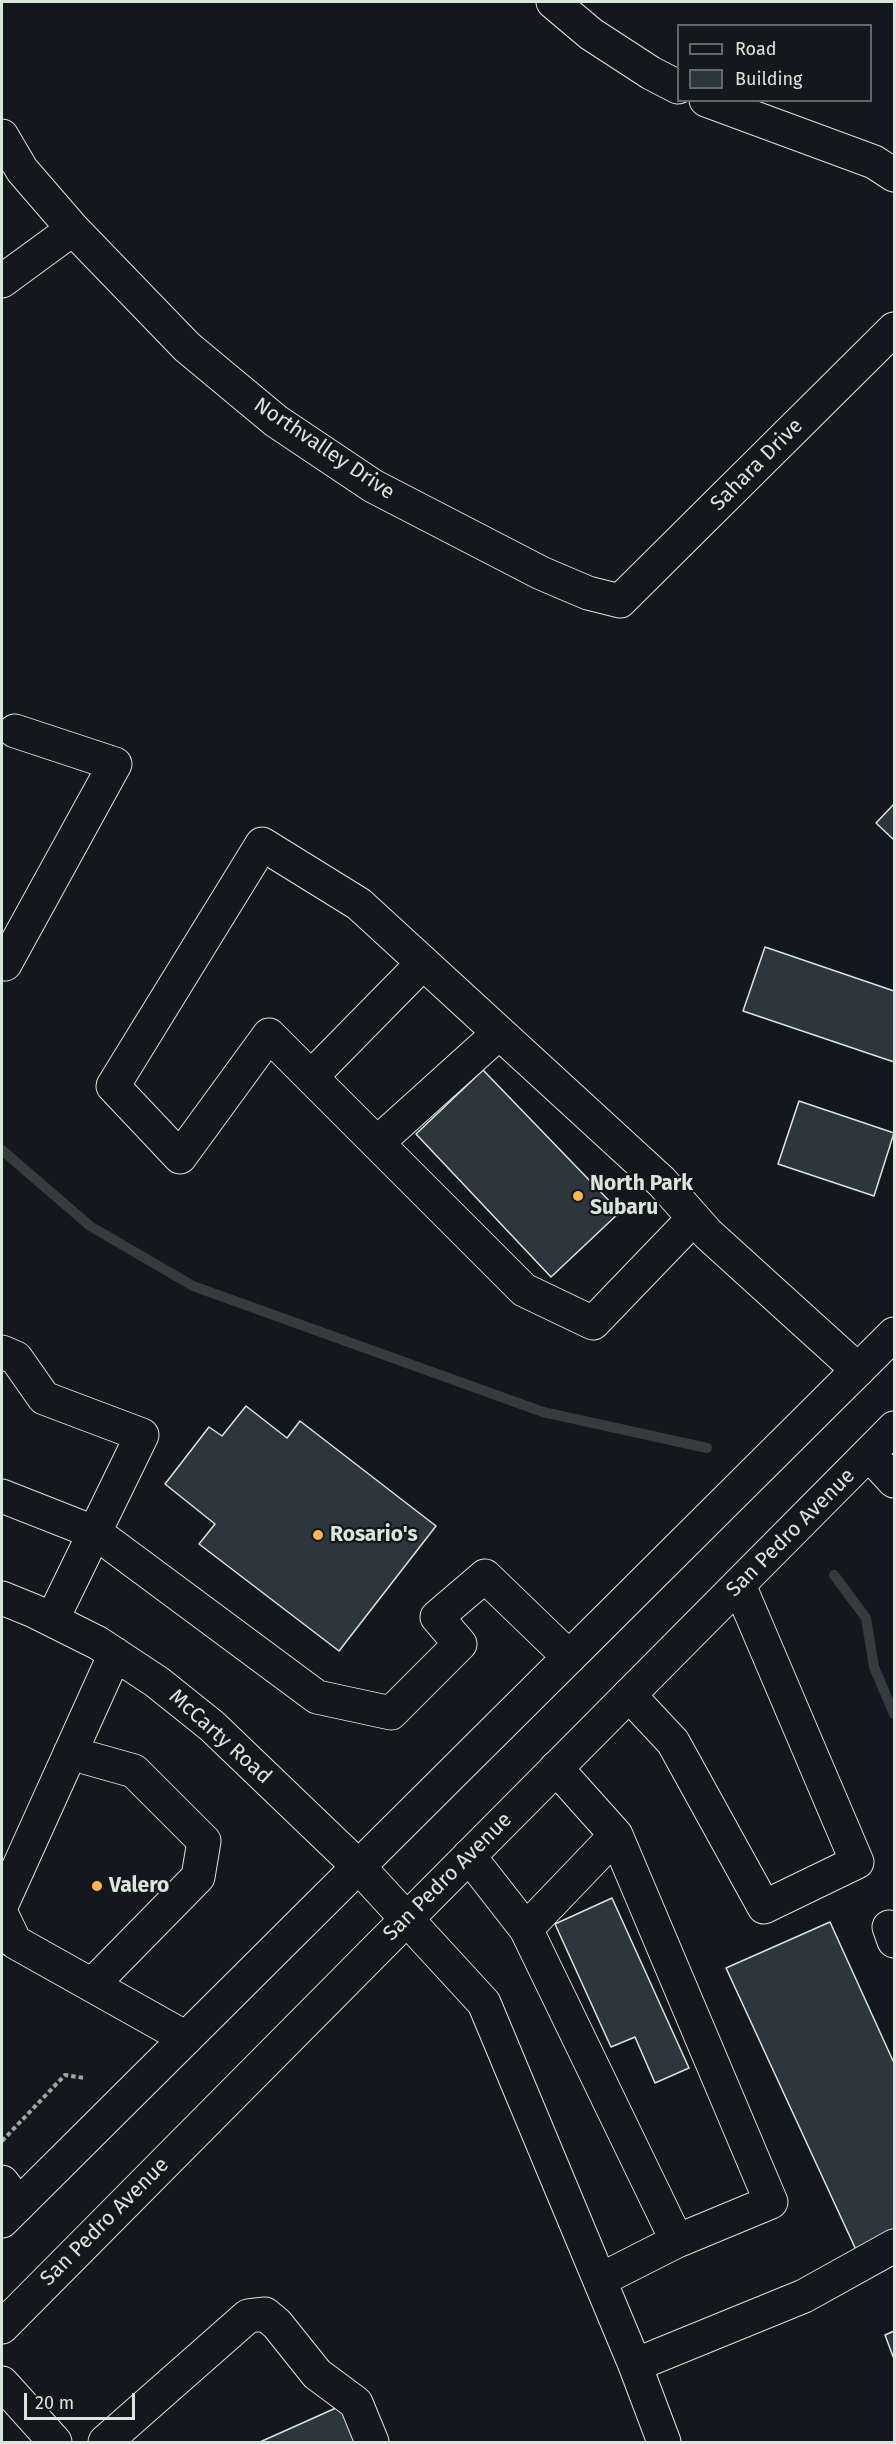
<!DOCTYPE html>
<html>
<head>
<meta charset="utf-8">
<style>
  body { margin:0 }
  #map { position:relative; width:896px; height:2444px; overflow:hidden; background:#14181c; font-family:"Fira Sans",sans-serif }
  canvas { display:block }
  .frame { position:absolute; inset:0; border:3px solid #d8e6dc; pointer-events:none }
  .legend { position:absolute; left:677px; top:24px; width:195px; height:78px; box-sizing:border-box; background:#14181c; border:2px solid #626a69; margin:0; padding:8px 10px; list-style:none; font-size:18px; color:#d8e6dc }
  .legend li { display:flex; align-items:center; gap:12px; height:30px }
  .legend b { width:30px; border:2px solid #626a69 }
  .scale { position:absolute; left:24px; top:2393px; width:111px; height:27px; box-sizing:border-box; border:3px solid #d8e6dc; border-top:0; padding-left:8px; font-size:18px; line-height:21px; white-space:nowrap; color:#d8e6dc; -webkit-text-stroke:4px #14181c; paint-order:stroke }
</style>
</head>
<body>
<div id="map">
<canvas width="896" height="2444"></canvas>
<div class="frame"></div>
<ul class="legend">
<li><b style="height:8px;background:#14181c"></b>Road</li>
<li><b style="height:16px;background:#2c363c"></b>Building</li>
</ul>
<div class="scale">20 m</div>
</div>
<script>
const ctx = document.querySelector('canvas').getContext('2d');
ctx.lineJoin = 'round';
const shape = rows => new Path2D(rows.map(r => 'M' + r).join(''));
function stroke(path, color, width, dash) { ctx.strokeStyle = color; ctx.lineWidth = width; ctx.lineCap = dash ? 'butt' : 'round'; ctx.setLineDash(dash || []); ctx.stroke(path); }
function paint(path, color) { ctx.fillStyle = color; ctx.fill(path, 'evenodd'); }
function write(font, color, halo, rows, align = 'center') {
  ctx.font = font + ' "Fira Sans",sans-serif'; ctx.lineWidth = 4.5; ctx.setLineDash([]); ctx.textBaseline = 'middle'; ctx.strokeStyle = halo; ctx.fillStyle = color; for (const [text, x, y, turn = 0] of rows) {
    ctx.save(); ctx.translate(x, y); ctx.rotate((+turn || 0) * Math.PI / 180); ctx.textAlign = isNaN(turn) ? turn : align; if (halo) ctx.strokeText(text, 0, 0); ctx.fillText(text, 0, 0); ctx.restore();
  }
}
const stream = shape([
  [2,1150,90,1226,193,1286,543,1412,707,1448],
  [834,1575,866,1618,874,1667,894,1714]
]);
const building = shape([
  [894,804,894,840,876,823,894,804],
  [765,947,894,991,894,1062,743,1011,765,947],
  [483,1070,620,1212,551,1277,416,1134,483,1070],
  [799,1101,894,1133,874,1196,778,1164,799,1101],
  [246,1406,287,1438,300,1421,436,1526,339,1651,199,1544,215,1524,165,1484,209,1427,222,1436,246,1406],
  [612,1898,689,2068,655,2083,635,2037,611,2047,555,1924,612,1898],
  [830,1922,894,2063,894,2235,857,2252,726,1968,830,1922],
  [894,2331,894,2359,885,2335,894,2331],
  [347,2403,365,2442,260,2442,347,2403]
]);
const path = shape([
  [2,2141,65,2075,84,2078]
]);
const minor = shape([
  [553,2,591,34,651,73,678,87],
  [706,100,874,162,894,175],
  [2,136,22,170,73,229,187,347,276,421,373,486,541,573,588,593,620,601,894,329],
  [2,281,73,229],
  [2,962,5,964,115,764,15,731],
  [311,1077,423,963],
  [377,1143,499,1033],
  [694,1218,593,1323,524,1290,269,1035,180,1157,113,1086,262,844,359,904,662,1182,708,1234,858,1370],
  [2,1352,16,1358,44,1398,142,1435,52,1620],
  [869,1454,894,1481],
  [2,1496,96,1533,317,1697,391,1713,460,1644,437,1617,485,1576,569,1657],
  [2,1598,34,1611,98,1643,157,1682,212,1726,358,1866,484,2003,635,2365,664,2442],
  [629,1695,673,1742,764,1907,857,1862,739,1585],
  [70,1753,134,1771,204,1841,198,1877,92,1985],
  [556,1768,616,1835,771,2202,677,2241,600,2280],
  [469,1856,526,1929,677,2241],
  [2,1904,115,1654],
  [2,1915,15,1942,186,2038],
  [889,1927,894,1941],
  [526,1929,616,1835],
  [2,2182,19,2204],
  [635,2365,804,2296,894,2246],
  [2,2383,55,2442],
  [105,2442,248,2316,265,2314,277,2324,317,2374,356,2403,372,2442]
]);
const major = shape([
  [2,2221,894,1334],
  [2,2327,894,1428]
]);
const markers = [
  [578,1196,6,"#ffb74d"],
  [318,1535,6,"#ffb74d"],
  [97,1886,6,"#ffb74d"]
];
const streetNames = [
  ["Northvalley Drive",324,449,34],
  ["Sahara Drive",757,465,-45],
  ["San Pedro Avenue",791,1533,-45],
  ["McCarty Road",220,1737,42],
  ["San Pedro Avenue",448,1877,-45],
  ["San Pedro Avenue",105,2222,-45]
];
const poiNames = [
  ["North Park",590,1184],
  ["Subaru",590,1208],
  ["Rosario's",330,1535],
  ["Valero",109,1886]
];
stroke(stream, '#363b3e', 10);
paint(building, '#2c363c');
stroke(building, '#d8e6dc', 1.5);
stroke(minor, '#d8e6dc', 35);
stroke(major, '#d8e6dc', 35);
stroke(path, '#9da8a2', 4, [4.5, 3]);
stroke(minor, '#14181c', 33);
stroke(major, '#14181c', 33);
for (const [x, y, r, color] of markers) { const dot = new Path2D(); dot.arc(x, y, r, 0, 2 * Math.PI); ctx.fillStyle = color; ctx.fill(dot); stroke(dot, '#14181c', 2); }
write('21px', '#d8e6dc', '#14181c', streetNames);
write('bold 21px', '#d8e6dc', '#14181c', poiNames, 'left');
</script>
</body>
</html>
